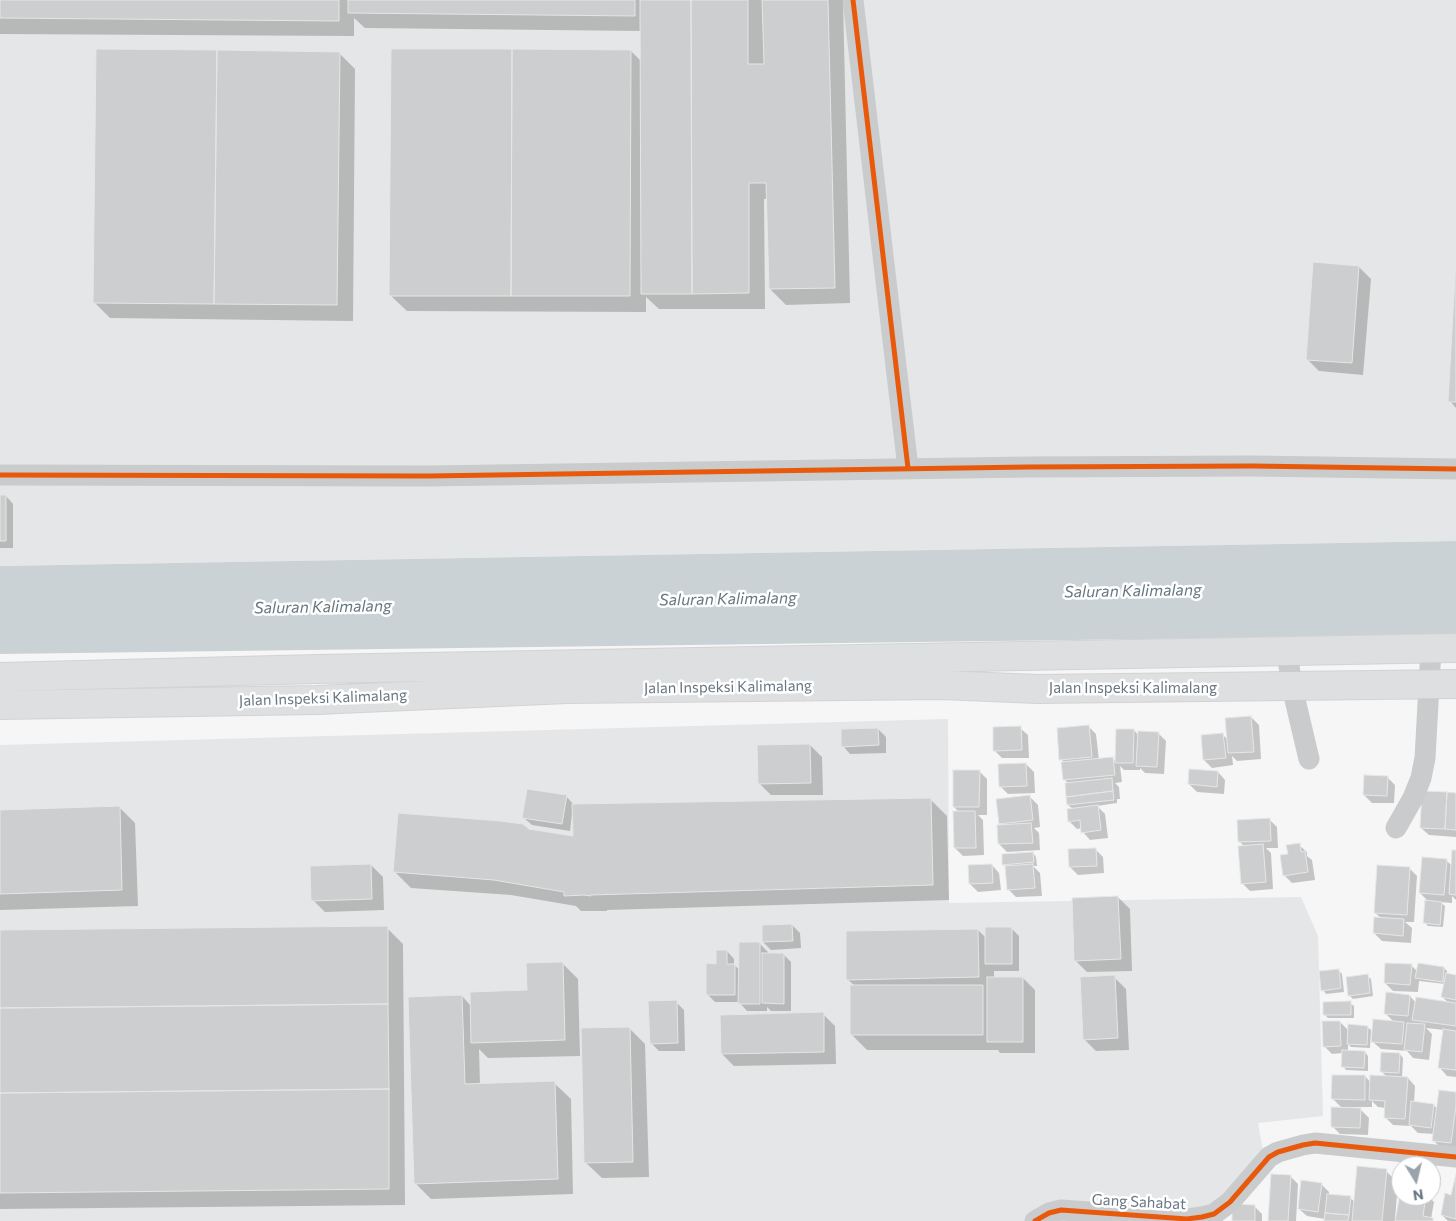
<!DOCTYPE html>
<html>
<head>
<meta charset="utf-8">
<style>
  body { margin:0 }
  #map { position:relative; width:1456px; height:1221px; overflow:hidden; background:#f6f6f6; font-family:Commissioner,sans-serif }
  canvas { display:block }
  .north { position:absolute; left:1391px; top:1156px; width:50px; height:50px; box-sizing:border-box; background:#fff; border:1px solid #c3c9cd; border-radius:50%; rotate:171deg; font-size:14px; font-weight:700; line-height:20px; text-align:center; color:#697783 }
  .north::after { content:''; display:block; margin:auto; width:18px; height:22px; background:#9aa3ab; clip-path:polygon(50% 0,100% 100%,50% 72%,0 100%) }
</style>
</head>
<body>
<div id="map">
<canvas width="1456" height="1221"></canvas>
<div class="north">N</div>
</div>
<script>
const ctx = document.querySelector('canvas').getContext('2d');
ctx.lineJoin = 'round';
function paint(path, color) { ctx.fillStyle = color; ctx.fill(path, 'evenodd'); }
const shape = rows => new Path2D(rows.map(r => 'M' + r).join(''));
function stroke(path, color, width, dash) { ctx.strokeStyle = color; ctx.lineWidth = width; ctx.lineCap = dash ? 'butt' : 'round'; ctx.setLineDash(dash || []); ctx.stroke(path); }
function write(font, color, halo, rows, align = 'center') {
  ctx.font = font + ' Commissioner,sans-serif'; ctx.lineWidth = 5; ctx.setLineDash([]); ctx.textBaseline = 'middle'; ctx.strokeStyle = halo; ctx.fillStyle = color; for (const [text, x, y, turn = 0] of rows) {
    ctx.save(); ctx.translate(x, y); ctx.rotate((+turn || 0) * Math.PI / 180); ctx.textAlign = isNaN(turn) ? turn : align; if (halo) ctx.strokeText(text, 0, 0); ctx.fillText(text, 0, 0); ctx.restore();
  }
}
const built = shape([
  [0,0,1456,0,1456,541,0,566],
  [948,719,949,903,1301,897,1318,936,1323,1116,1258,1123,1266,1167,1222,1221,0,1221,0,745]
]);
const water = shape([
  [1456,541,1456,635,0,654,0,566]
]);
const shadow = shape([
  [0,0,843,0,850,303,786,305,770,289,768,199,764,199,765,309,659,309,646,297,646,312,407,311,390,295,631,51,642,62,642,31,365,28,354,18,354,36,0,34],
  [339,53,355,69,353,321,110,318,94,302],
  [1359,267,1371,279,1363,375,1319,371,1307,359],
  [1456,282,1456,408,1450,401],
  [0,496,6,496,13,504,13,548,0,548],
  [1251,717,1259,725,1261,759,1237,761,1232,756,1233,765,1212,768,1204,760,1223,735,1228,740],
  [1089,727,1096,734,1099,760,1112,758,1116,762,1134,730,1139,736,1158,733,1166,741,1164,774,1145,773,1140,768,1140,770,1124,770,1120,766,1122,782,1115,783,1119,787,1120,799,1117,799,1117,803,1097,806,1105,814,1108,838,1090,840,1083,832,1082,828,1077,829,1069,821,1073,809,1068,805,1069,784,1064,779,1065,763,1061,759],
  [1020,728,1028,735,1029,758,1002,758,994,750],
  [878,729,886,737,886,753,850,754,843,746],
  [810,745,822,757,823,795,771,795,759,783],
  [1026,764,1034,772,1035,793,1008,794,1000,786],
  [979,771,987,779,987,815,978,815,983,820,984,855,963,856,955,848,959,812,954,807],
  [1218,772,1225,780,1224,794,1197,792,1189,784],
  [1387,777,1395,785,1394,803,1372,803,1364,795],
  [1456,794,1456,837,1429,835,1421,828],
  [566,796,574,805,931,800,947,816,949,900,607,910,607,911,581,911,576,906,511,895,411,888,395,872,529,830,574,838,574,814,572,814,570,831,532,825,524,818],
  [1030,797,1038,805,1040,827,1034,828,1039,833,1040,850,1007,852,999,844,1003,826,1000,823],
  [119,807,135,823,138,906,0,910,0,811],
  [1269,819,1277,827,1278,848,1266,848,1271,853,1273,889,1250,891,1242,883,1245,847,1239,841],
  [1299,845,1307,852,1307,856,1312,860,1315,880,1292,883,1284,875,1289,855],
  [1095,849,1103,857,1104,873,1078,875,1070,867],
  [1456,851,1456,900,1452,896,1452,903,1440,902,1445,906,1443,927,1428,926,1424,922,1429,902,1420,893,1446,860,1452,866],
  [1033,853,1036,857,1037,866,1033,866,1040,873,1042,896,1016,897,1009,890,1007,868,1004,864],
  [371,865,383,877,384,910,325,912,313,900],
  [992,865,999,873,1001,890,978,892,970,884],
  [1409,868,1417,876,1414,922,1405,922,1412,928,1411,943,1382,941,1374,933,1381,918,1375,913],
  [1118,897,1130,909,1132,971,1087,972,1075,960],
  [792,925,800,933,801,948,771,950,763,942],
  [387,928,403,944,405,1205,0,1209,0,931],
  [1011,928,1019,936,1019,971,994,971,994,978,1023,978,1035,990,1035,1053,1000,1053,998,1050,867,1050,851,1034,855,986,847,979,978,930,986,938],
  [760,944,768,952,768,954,783,954,791,962,791,1011,771,1011,767,1007,767,1011,747,1011,739,1002,715,1002,707,994,717,965,727,951,734,959,734,965,740,970],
  [562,963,578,979,580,1056,488,1058,479,1049,480,1085,554,1083,571,1099,573,1194,431,1199,415,1183,462,996,471,1006,528,992],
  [1411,965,1418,972,1444,968,1447,971,1447,975,1456,976,1456,1077,1447,1076,1440,1068,1444,1030,1426,1028,1432,1034,1429,1060,1413,1058,1407,1051,1381,1049,1373,1042,1394,1022,1385,1013,1410,996,1416,1003,1449,1003,1442,997,1445,984,1419,981,1418,992,1393,991,1385,983],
  [1338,970,1342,974,1344,992,1326,994,1323,990],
  [1367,976,1371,979,1373,996,1353,999,1349,995],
  [1114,977,1126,989,1129,1050,1096,1051,1084,1039],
  [676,1002,684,1010,685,1051,659,1051,651,1043],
  [1350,1003,1354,1006,1354,1018,1328,1018,1324,1014],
  [823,1014,835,1026,836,1064,734,1066,722,1054],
  [1340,1022,1349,1031,1367,1027,1371,1030,1370,1048,1351,1047,1348,1044,1348,1051,1365,1052,1368,1056,1368,1071,1346,1070,1343,1066,1343,1053,1332,1054,1324,1046],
  [629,1028,645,1044,649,1177,602,1178,585,1162],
  [1400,1054,1403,1058,1402,1078,1408,1078,1415,1086,1414,1103,1433,1105,1438,1109,1456,1093,1456,1150,1442,1149,1434,1141,1435,1134,1418,1133,1411,1126,1393,1125,1385,1117,1386,1108,1378,1107,1372,1101,1372,1107,1341,1107,1333,1099,1365,1076,1371,1083,1387,1077,1381,1071],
  [1361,1110,1369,1118,1368,1135,1340,1134,1332,1126],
  [1386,1171,1398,1183,1395,1219,1397,1220,1401,1196,1428,1196,1434,1202,1431,1219,1434,1221,1325,1221,1325,1219,1307,1216,1299,1209,1321,1184,1329,1192,1329,1195,1350,1198,1355,1202],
  [1290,1176,1298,1184,1296,1221,1270,1221],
  [1456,1178,1456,1221,1448,1221,1442,1215,1452,1196],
  [1254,1206,1262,1214,1262,1221,1233,1221]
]);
const building = shape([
  [0,0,339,0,339,21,0,18,0,0],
  [348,0,635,0,635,16,348,13,348,0],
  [640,0,691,0,692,294,641,294,640,0],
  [691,0,748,0,748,64,764,64,762,0,828,0,835,288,769,289,766,183,749,183,749,293,692,294,691,0],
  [96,49,217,50,214,304,93,303,96,49],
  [391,49,512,49,511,296,389,296,391,49],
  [512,49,631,50,630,296,511,296,512,49],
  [217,50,340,52,337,305,214,304,217,50],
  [1456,258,1456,402,1448,402,1456,258],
  [1313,262,1359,266,1352,363,1306,360,1313,262],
  [0,495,6,495,6,541,0,541,0,495],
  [1251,716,1254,752,1228,753,1225,718,1251,716],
  [1089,725,1092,757,1059,760,1057,728,1089,725],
  [1021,726,1022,750,993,751,993,727,1021,726],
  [878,728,879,745,841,747,841,729,878,728],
  [1116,729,1134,729,1133,763,1115,763,1116,729],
  [1138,731,1159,732,1157,767,1136,766,1138,731],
  [1223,733,1226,758,1203,760,1201,735,1223,733],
  [810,744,811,783,758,784,757,745,810,744],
  [1113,757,1115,775,1063,780,1061,762,1113,757],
  [1026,763,1027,786,999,787,998,764,1026,763],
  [1189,769,1218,771,1217,787,1188,784,1189,769],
  [953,770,980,770,979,807,953,807,953,770],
  [1364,775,1388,776,1387,796,1363,795,1364,775],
  [1112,778,1113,791,1066,797,1065,783,1112,778],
  [527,789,567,795,562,824,522,818,527,789],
  [1113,791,1114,800,1067,805,1066,797,1113,791],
  [1422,791,1447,792,1445,829,1420,828,1422,791],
  [1447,792,1456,793,1456,830,1445,829,1447,792],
  [1030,795,1033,820,999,824,996,799,1030,795],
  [931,798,933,885,591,895,591,896,584,895,564,896,564,892,494,880,393,872,398,813,500,821,523,824,529,829,573,836,572,804,931,798],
  [1098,805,1101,830,1081,833,1080,820,1068,822,1067,809,1098,805],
  [120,806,122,890,0,894,0,810,120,806],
  [953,811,975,811,976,848,954,848,953,811],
  [1270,818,1271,841,1238,842,1237,820,1270,818],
  [1031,823,1033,843,998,844,997,825,1031,823],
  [1300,843,1301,852,1305,851,1308,872,1283,876,1280,855,1288,854,1286,845,1300,843],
  [1263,844,1266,882,1241,884,1238,846,1263,844],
  [1096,848,1097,866,1069,867,1068,849,1096,848],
  [1452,850,1456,850,1456,895,1449,894,1452,850],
  [1033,852,1034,862,1002,865,1002,854,1033,852],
  [1422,857,1447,859,1444,895,1419,893,1422,857],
  [371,864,372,899,311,901,310,866,371,864],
  [992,864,993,883,969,884,968,865,992,864],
  [1033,864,1035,888,1007,890,1005,866,1033,864],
  [1377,865,1410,867,1407,915,1374,913,1377,865],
  [1118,896,1121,959,1074,961,1072,898,1118,896],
  [1425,900,1442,902,1440,925,1423,923,1425,900],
  [1374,917,1404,919,1403,936,1373,933,1374,917],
  [792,924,793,941,762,942,762,925,792,924],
  [388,926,388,1004,0,1008,0,930,388,926],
  [985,927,1012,927,1012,964,985,964,985,927],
  [978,929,979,977,846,980,846,931,978,929],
  [739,942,760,942,760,1004,738,1004,739,942],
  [716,950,727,950,727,964,735,964,735,995,706,995,706,963,716,964,716,950],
  [762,953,784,953,784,1004,762,1003,762,953],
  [563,962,565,1040,471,1043,470,992,527,990,526,963,563,962],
  [1385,963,1412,964,1410,985,1384,983,1385,963],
  [1418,963,1444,967,1443,982,1415,978,1418,963],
  [1339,969,1341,988,1321,991,1319,971,1339,969],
  [1446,973,1456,975,1456,1000,1441,997,1446,973],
  [1368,974,1370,993,1348,996,1346,977,1368,974],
  [1115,975,1118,1038,1083,1040,1080,977,1115,975],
  [987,977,1023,977,1023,1042,987,1042,987,977],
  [850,985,983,985,983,1035,850,1035,850,985],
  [1386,992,1410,995,1408,1016,1384,1014,1386,992],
  [462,995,465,1084,555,1081,558,1179,414,1184,408,997,462,995],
  [1416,997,1456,1003,1456,1026,1412,1020,1416,997],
  [677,1000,678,1043,650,1044,648,1001,677,1000],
  [1351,1001,1351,1015,1323,1015,1323,1002,1351,1001],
  [388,1004,389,1089,0,1093,0,1008,388,1004],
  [824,1012,824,1052,721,1054,720,1015,824,1012],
  [1373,1019,1404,1022,1402,1044,1371,1042,1373,1019],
  [1322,1021,1340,1021,1341,1046,1323,1047,1322,1021],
  [1407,1023,1425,1024,1422,1052,1404,1050,1407,1023],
  [1348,1024,1368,1026,1367,1045,1347,1044,1348,1024],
  [630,1027,633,1162,584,1163,581,1028,630,1027],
  [1443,1029,1456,1031,1456,1070,1438,1068,1443,1029],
  [1342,1050,1365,1051,1364,1068,1341,1067,1342,1050],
  [1381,1052,1400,1053,1399,1073,1380,1072,1381,1052],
  [1332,1075,1365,1075,1365,1100,1331,1099,1332,1075],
  [1370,1075,1408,1077,1405,1119,1384,1118,1385,1101,1369,1100,1370,1075],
  [389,1089,389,1189,0,1193,0,1093,389,1089],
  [1439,1090,1456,1092,1456,1106,1451,1143,1432,1141,1439,1090],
  [1411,1101,1434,1104,1431,1128,1409,1125,1411,1101],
  [1331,1107,1361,1108,1360,1128,1331,1127,1331,1107],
  [1357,1166,1387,1169,1382,1221,1352,1221,1357,1166],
  [1271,1174,1291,1175,1288,1221,1268,1221,1271,1174],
  [1456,1174,1456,1219,1441,1215,1445,1193,1451,1195,1456,1174],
  [1301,1180,1322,1183,1318,1212,1298,1209,1301,1180],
  [1401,1189,1401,1196,1426,1196,1423,1216,1433,1218,1433,1221,1395,1221,1401,1189],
  [1327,1194,1351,1196,1349,1215,1325,1213,1327,1194],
  [1232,1204,1255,1205,1255,1221,1232,1221,1232,1204],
  [1325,1213,1349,1215,1348,1221,1324,1221,1325,1213]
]);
const street = shape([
  [853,0,908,468],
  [0,475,428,476,1028,467,1252,466,1456,469],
  [1287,652,1292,687,1309,759],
  [1396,828,1413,798,1421,778,1425,758,1431,649],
  [1035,1221,1049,1213,1061,1210,1187,1219,1202,1217,1214,1214,1230,1202,1269,1157,1278,1152,1303,1145,1315,1143,1456,1157]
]);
const primary = shape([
  [0,677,317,669,1456,648],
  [0,705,317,700,567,689,941,685,1038,689,1456,684]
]);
const cycleway = shape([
  [853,0,908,468],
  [0,475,428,476,1028,467,1252,466,1456,469],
  [1035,1221,1049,1213,1061,1210,1187,1219,1202,1217,1214,1214,1230,1202,1269,1157,1278,1152,1303,1145,1315,1143,1456,1157]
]);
const streetNames = [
  ["Jalan Inspeksi Kalimalang",728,687,-1],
  ["Jalan Inspeksi Kalimalang",1133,688],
  ["Jalan Inspeksi Kalimalang",323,698,-2],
  ["Gang Sahabat",1139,1202,3]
];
const waterNames = [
  ["Saluran Kalimalang",1133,591,-1],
  ["Saluran Kalimalang",728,599,-1],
  ["Saluran Kalimalang",323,607,-1]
];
paint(built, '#e5e6e7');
paint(water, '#cbd2d5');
paint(shadow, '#0003');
paint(building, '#cdcecf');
stroke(building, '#e6e6e6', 1);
stroke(primary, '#d2d3d3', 30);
stroke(street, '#c9cbcc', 21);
stroke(primary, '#dedfe0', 28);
stroke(cycleway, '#e8590c', 5);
write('15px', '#697783', '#fff', streetNames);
write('italic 16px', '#65777f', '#fff', waterNames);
</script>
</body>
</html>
